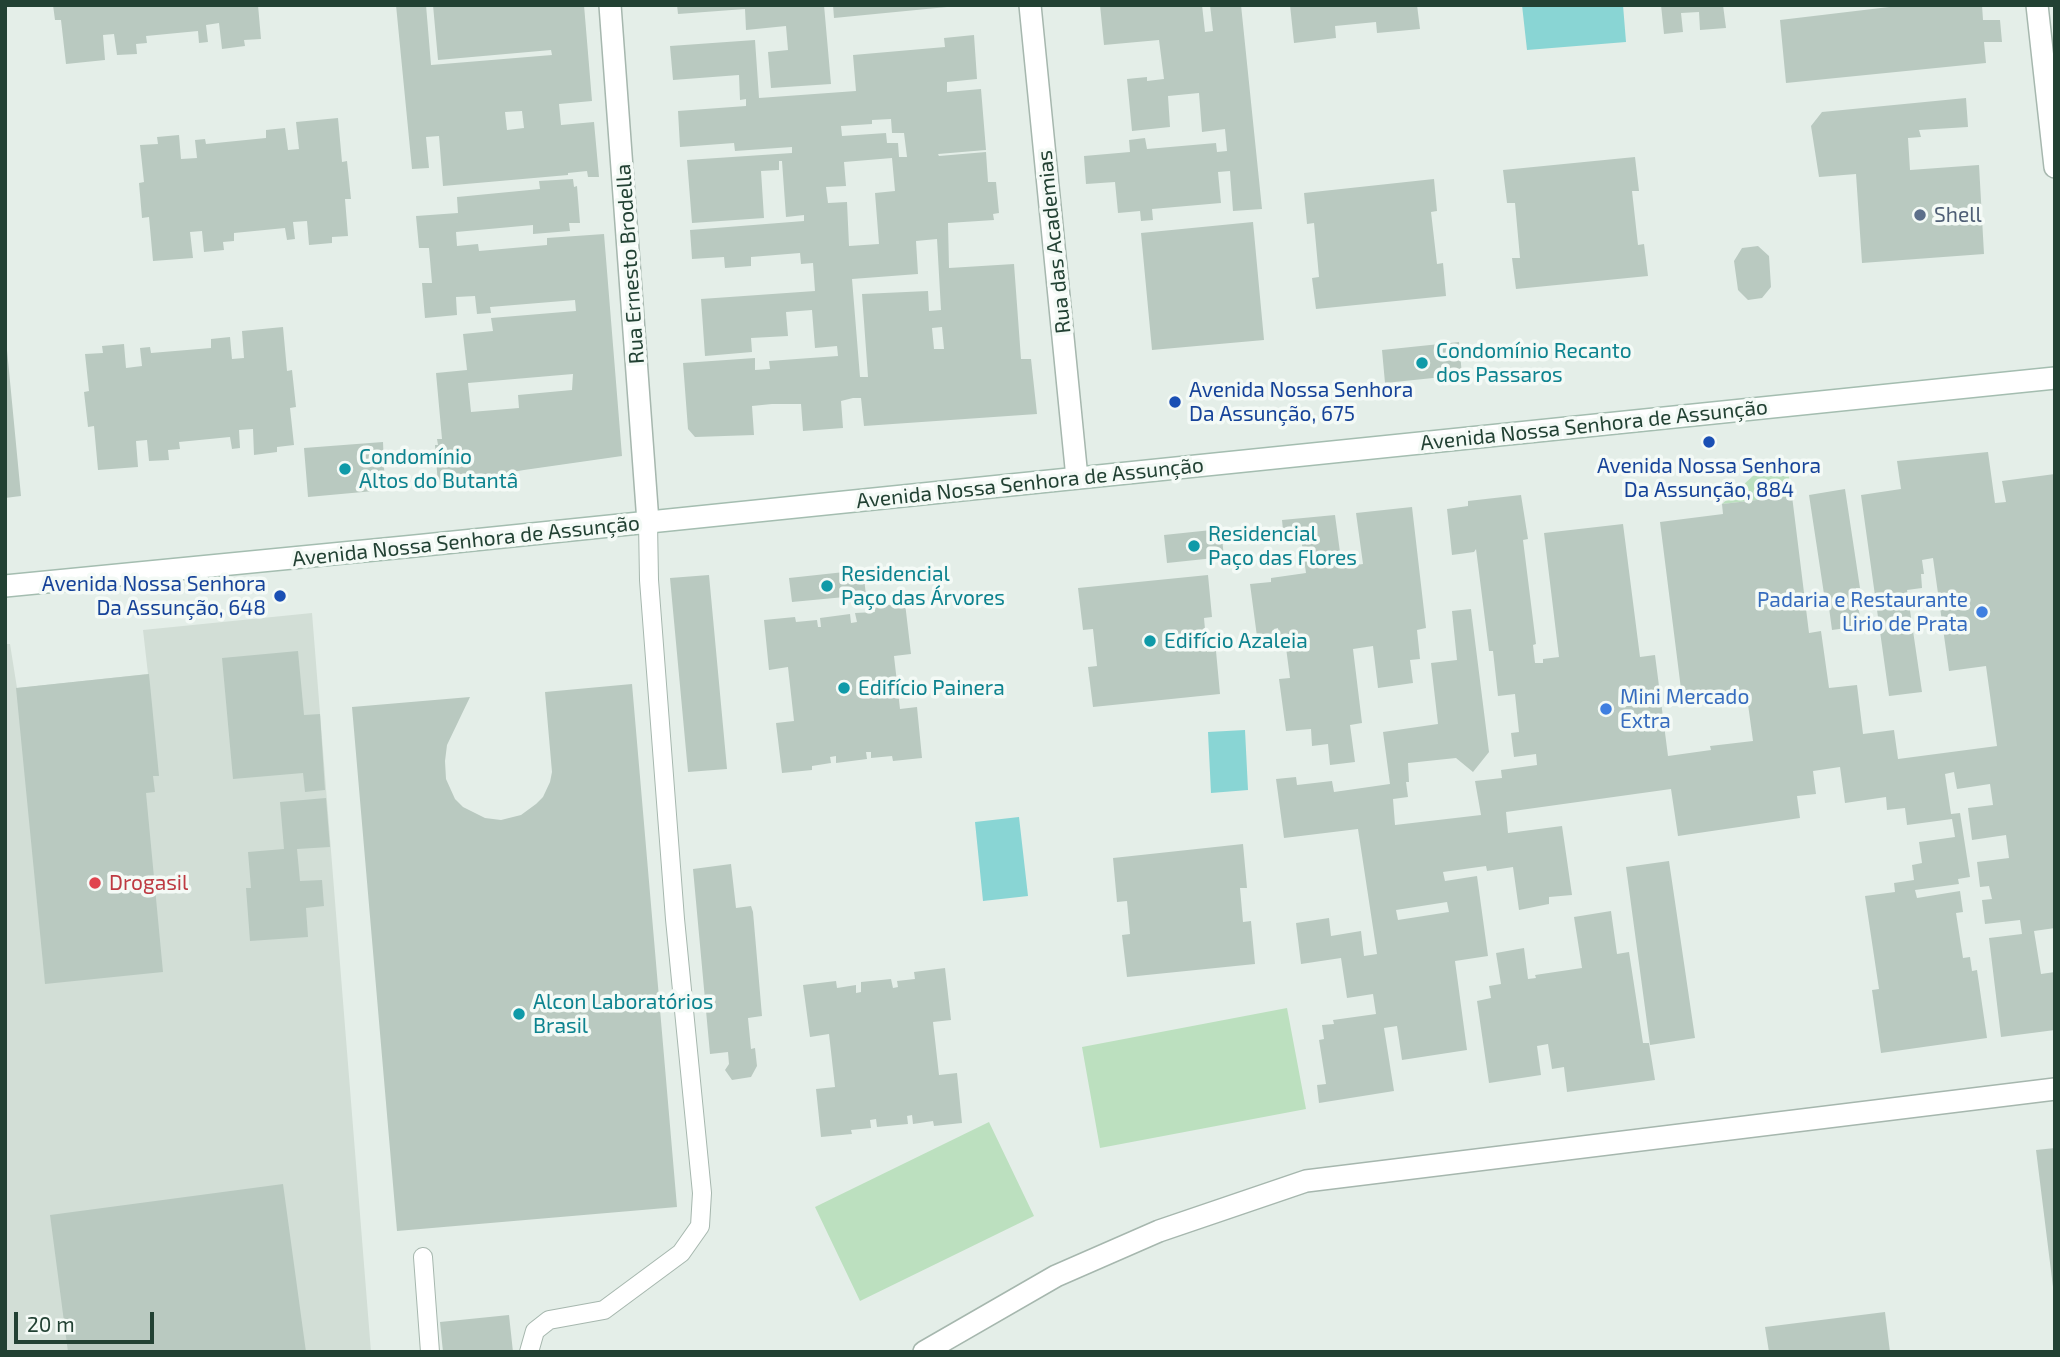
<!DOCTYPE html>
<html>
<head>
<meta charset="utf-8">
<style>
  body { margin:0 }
  #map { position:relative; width:2060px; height:1357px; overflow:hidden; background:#e4eee8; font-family:"Exo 2",sans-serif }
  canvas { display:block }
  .frame { position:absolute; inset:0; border:7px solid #224133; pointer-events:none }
  .scale { position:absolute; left:14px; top:1312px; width:140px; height:32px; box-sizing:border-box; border:4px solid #224133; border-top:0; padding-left:9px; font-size:21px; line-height:24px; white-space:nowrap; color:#224133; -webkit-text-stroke:5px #f4faf6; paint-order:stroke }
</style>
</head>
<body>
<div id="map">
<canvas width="2060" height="1357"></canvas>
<div class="frame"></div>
<div class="scale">20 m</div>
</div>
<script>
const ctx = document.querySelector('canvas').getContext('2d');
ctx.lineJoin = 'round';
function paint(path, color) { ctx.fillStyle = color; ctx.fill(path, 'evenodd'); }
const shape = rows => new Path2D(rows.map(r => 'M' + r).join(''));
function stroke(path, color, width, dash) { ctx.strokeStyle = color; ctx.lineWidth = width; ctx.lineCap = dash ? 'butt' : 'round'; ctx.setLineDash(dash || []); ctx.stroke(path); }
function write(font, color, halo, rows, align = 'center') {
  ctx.font = font + ' "Exo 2",sans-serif'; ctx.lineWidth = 7; ctx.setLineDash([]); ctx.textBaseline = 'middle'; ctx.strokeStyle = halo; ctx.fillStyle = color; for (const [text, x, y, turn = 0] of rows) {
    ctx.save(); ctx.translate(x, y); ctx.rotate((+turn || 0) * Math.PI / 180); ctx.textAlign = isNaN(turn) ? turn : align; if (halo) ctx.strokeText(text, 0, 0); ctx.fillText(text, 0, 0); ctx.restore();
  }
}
const built = shape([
  [312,613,371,1352,5,1352,5,644,10,644,17,688,148,674,143,630]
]);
const green = shape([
  [1788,472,1792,496,1722,504,1753,476],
  [1287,1008,1306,1109,1100,1148,1082,1047],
  [989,1122,1034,1216,860,1301,815,1207]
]);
const water = shape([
  [1522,5,1623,5,1626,42,1527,50],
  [1245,730,1248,790,1211,793,1208,732],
  [1019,817,1028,896,983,901,975,822]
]);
const building = shape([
  [53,5,258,5,261,39,244,40,245,46,222,49,219,23,206,25,208,42,199,43,198,31,146,36,147,43,136,44,137,54,117,55,114,34,103,35,105,60,66,64,61,20,55,20],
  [396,5,426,5,431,65,552,55,551,50,438,60,433,5,584,5,592,101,559,104,561,125,594,122,599,177,588,177,587,171,568,173,568,175,443,186,439,136,426,137,429,168,412,169],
  [522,111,524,128,507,130,505,112],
  [677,5,824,5,831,84,771,88,768,52,788,50,786,26,746,30,745,9,678,14],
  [833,5,947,5,947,7,834,18],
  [1100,5,1202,5,1205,32,1213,31,1210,5,1241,5,1262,209,1233,211,1230,171,1218,172,1221,203,1152,209,1153,220,1141,221,1140,211,1118,213,1115,182,1086,184,1084,156,1130,152,1129,140,1145,138,1147,149,1216,143,1217,152,1227,151,1225,129,1202,132,1199,93,1168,96,1170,127,1132,131,1127,79,1147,77,1147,81,1164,79,1159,40,1104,45],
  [1290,5,1417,5,1420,29,1377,33,1376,22,1335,26,1336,38,1294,43],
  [1661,5,1723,5,1726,28,1700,30,1699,12,1681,13,1683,32,1664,34],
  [1906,5,1982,5,1983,20,2000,20,2002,42,1984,42,1986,63,1786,83,1780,20],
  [974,35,977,79,947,82,947,92,981,89,986,150,938,154,939,156,986,152,988,182,996,182,999,213,993,214,994,220,948,223,949,268,1014,264,1021,359,1031,359,1037,414,864,426,861,398,853,398,841,401,843,428,803,431,801,404,772,404,752,406,754,435,695,437,688,429,683,363,755,358,755,370,770,369,769,361,838,356,837,346,815,348,812,310,786,312,788,336,751,338,752,352,705,356,701,299,815,291,813,263,801,264,800,253,751,257,751,266,725,268,724,257,692,259,690,230,804,221,804,215,786,217,782,161,779,161,779,170,761,171,764,218,692,223,687,160,792,153,792,147,735,151,734,143,680,147,678,111,746,106,746,99,740,100,739,75,673,80,670,46,755,40,759,98,856,91,853,55,945,47,944,38],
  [891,119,892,133,904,133,907,157,899,157,898,143,887,143,886,133,842,136,841,126,872,124,872,120],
  [892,158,895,191,875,193,879,244,849,246,847,202,828,203,826,187,846,186,844,162],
  [937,239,941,310,929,311,928,291,862,294,868,377,860,377,852,279,918,274,916,241],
  [942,327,944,349,934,349,932,328],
  [1966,98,1968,127,1919,130,1921,137,1908,138,1910,170,1979,165,1984,254,1862,263,1856,174,1819,177,1811,126,1822,112],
  [338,118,342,162,347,161,351,199,345,199,348,236,332,237,332,243,309,245,307,221,293,222,295,239,287,240,285,228,234,233,234,241,223,242,224,250,204,252,202,231,190,232,193,258,153,261,149,217,142,218,139,183,144,182,140,145,158,144,157,137,179,135,181,159,197,158,195,140,205,139,206,144,266,138,266,130,285,128,288,150,299,149,296,122],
  [1635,157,1639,191,1632,191,1638,245,1644,244,1648,276,1516,289,1512,258,1520,258,1515,203,1507,203,1503,170],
  [573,179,574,187,577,186,580,223,569,223,570,231,533,234,533,225,456,232,457,246,478,244,479,251,547,245,547,238,604,234,622,456,524,470,438,485,435,445,438,445,437,439,442,439,436,373,467,370,463,334,493,331,491,318,576,311,575,300,490,307,491,313,477,314,475,296,456,297,457,315,425,318,422,283,432,283,429,248,419,248,416,216,458,213,457,197,540,189,539,181],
  [573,374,572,390,518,395,519,408,471,412,468,383],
  [1434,179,1437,211,1431,212,1437,264,1443,263,1446,296,1316,309,1312,278,1319,277,1314,223,1307,224,1304,193],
  [1253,222,1264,340,1152,350,1141,233],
  [1758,246,1769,256,1771,287,1762,298,1748,300,1738,290,1734,261,1742,248],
  [283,327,287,371,292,370,296,407,290,408,294,445,277,447,277,452,254,455,253,429,239,430,240,448,232,449,230,437,179,442,180,449,168,450,169,460,149,461,147,440,136,441,138,467,98,470,94,426,88,427,84,392,89,391,85,354,103,353,102,346,124,344,126,368,142,366,140,348,150,347,151,353,211,348,211,339,230,337,232,359,244,358,242,331],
  [1459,342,1462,375,1385,383,1382,350],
  [5,350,7,350,21,496,5,498],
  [383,442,385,490,308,497,304,448],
  [1988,452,1995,503,2006,502,2002,481,2055,474,2055,928,2034,931,2041,974,2055,972,2055,1030,2001,1037,1989,938,2022,934,2020,920,1985,924,1982,900,1992,899,1989,886,1980,887,1977,862,2009,858,2006,835,1972,840,1968,808,1993,805,1990,784,1957,789,1954,772,1945,774,1951,814,1960,813,1970,877,1958,879,1959,884,1915,890,1917,898,1960,891,1963,912,1956,913,1963,958,1970,957,1972,971,1977,970,1987,1038,1881,1053,1872,990,1879,989,1865,896,1895,892,1894,883,1914,880,1912,865,1922,863,1919,842,1955,837,1952,819,1907,825,1905,808,1887,810,1886,797,1845,803,1840,767,1813,771,1816,794,1797,796,1800,818,1678,836,1671,789,1506,812,1508,833,1562,826,1572,895,1549,897,1549,904,1519,910,1513,867,1487,871,1486,866,1443,872,1445,881,1477,876,1488,956,1455,961,1467,1050,1402,1060,1397,1026,1384,1028,1394,1091,1319,1103,1317,1085,1326,1084,1319,1040,1324,1039,1322,1025,1334,1024,1333,1020,1376,1014,1373,994,1347,998,1341,958,1301,964,1296,923,1329,918,1331,936,1361,931,1364,956,1377,954,1358,829,1284,838,1276,779,1296,777,1297,785,1332,781,1334,792,1390,784,1383,732,1438,724,1431,663,1457,660,1452,611,1471,609,1489,752,1473,772,1456,758,1408,763,1409,782,1406,782,1408,797,1393,799,1395,825,1481,815,1475,781,1502,778,1501,770,1537,765,1536,754,1514,757,1511,733,1519,732,1515,694,1498,696,1493,651,1489,651,1476,549,1474,552,1452,555,1447,509,1468,506,1468,501,1521,495,1528,539,1523,540,1536,644,1533,645,1535,663,1543,663,1543,659,1559,657,1544,533,1623,524,1640,657,1655,655,1668,756,1711,750,1710,746,1753,741,1747,697,1683,705,1660,522,1723,514,1722,504,1792,496,1809,633,1821,631,1829,688,1857,685,1863,734,1894,730,1898,759,1997,746,1986,666,1949,671,1933,558,1922,560,1924,574,1921,574,1922,588,1907,590,1922,692,1889,696,1861,495,1901,489,1897,461],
  [1447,902,1449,912,1398,920,1396,910],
  [1845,489,1860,588,1856,588,1861,626,1832,630,1827,593,1824,594,1809,495],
  [1412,507,1426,628,1417,630,1420,659,1410,660,1413,683,1378,688,1373,646,1353,649,1362,723,1350,725,1355,762,1330,765,1328,744,1312,746,1311,729,1286,731,1279,679,1290,678,1285,640,1279,641,1278,628,1274,629,1276,642,1258,644,1250,584,1271,582,1271,578,1306,573,1301,538,1284,540,1282,520,1335,515,1342,567,1363,564,1356,513],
  [1221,529,1224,557,1167,563,1164,535],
  [863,570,866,595,792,602,789,578],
  [709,575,727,769,688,772,670,578],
  [1208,575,1212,617,1204,618,1207,652,1216,651,1220,694,1093,707,1088,667,1097,666,1093,629,1083,630,1078,588],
  [905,603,911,654,894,656,900,709,917,707,922,758,893,761,892,756,871,758,871,752,866,752,867,759,836,763,836,756,830,757,831,763,812,766,812,770,782,773,776,723,794,721,788,667,769,670,764,620,795,617,796,622,817,620,818,627,821,627,820,618,850,614,851,623,857,622,855,613,875,612,874,607],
  [298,651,304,715,320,714,325,790,305,792,303,773,233,779,222,658],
  [149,674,159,776,153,776,155,792,146,793,163,972,45,984,16,688],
  [632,684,677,1207,397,1231,352,707,470,697,447,745,445,761,446,779,455,799,463,807,485,818,501,820,521,815,536,804,543,797,550,782,552,772,545,692],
  [326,798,330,847,297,849,300,881,322,880,324,906,306,908,308,937,250,941,246,888,251,888,248,852,284,849,280,802],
  [1243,844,1247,888,1240,888,1243,922,1251,921,1255,964,1127,977,1122,935,1130,934,1127,901,1117,902,1113,858],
  [1669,861,1695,1038,1650,1045,1626,867],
  [731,864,736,908,751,906,753,912,762,1016,748,1018,751,1049,755,1048,757,1066,751,1077,732,1080,725,1070,729,1064,728,1052,710,1054,693,869],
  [1611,911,1617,954,1629,952,1643,1043,1649,1043,1655,1080,1567,1092,1564,1067,1552,1069,1548,1044,1537,1046,1541,1075,1489,1083,1477,1001,1491,998,1489,986,1501,984,1496,953,1524,948,1528,979,1536,978,1535,975,1582,968,1574,917],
  [945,968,951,1020,933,1022,939,1075,957,1073,962,1123,934,1126,933,1121,913,1124,912,1115,907,1116,908,1124,877,1127,876,1119,870,1120,871,1128,851,1130,852,1134,821,1137,816,1089,835,1087,829,1034,810,1037,803,985,836,981,837,988,856,985,856,993,861,992,861,982,891,979,893,988,898,987,897,981,915,979,914,972],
  [2055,1148,2055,1287,2053,1287,2036,1150],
  [283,1184,306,1352,68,1352,50,1215],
  [1885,1312,1890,1352,1769,1352,1765,1327],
  [509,1315,513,1352,443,1352,440,1322]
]);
const lane = shape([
  [423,1257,430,1352],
  [529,1352,535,1331,549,1320,604,1310,681,1253,700,1226,702,1193,675,919,649,580,648,522]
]);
const street = shape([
  [610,5,648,522],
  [1030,5,1077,478],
  [2037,5,2055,167],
  [924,1352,1056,1276,1159,1231,1306,1181,2055,1089]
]);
const secondary = shape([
  [5,586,415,546,2055,378]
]);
const markers = [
  [1920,215,7,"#5c6f8a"],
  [1422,363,7,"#0f9aa8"],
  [1175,402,7,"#1a4fb4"],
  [1709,442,7,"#1a4fb4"],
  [345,469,7,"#0f9aa8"],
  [1194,546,7,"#0f9aa8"],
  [827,586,7,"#0f9aa8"],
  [280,596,7,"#1a4fb4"],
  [1982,612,7,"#3f7fe0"],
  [1150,641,7,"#0f9aa8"],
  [844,688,7,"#0f9aa8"],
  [1606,709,7,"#3f7fe0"],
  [95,883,7,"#e0444e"],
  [519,1014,7,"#0f9aa8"]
];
const serviceNames = [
  ["Shell",1934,215]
];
const streetNames = [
  ["Rua das Academias",1054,242,-96],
  ["Rua Ernesto Brodella",630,264,-94],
  ["Avenida Nossa Senhora de Assunção",1594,425,-6],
  ["Avenida Nossa Senhora de Assunção",1030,483,-6],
  ["Avenida Nossa Senhora de Assunção",466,541,-6]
];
const cultureNames = [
  ["Condomínio Recanto",1436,351],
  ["dos Passaros",1436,375],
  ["Condomínio",359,457],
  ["Altos do Butantâ",359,481],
  ["Residencial",1208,534],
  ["Paço das Flores",1208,558],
  ["Residencial",841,574],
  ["Paço das Árvores",841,598],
  ["Edifício Azaleia",1164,641],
  ["Edifício Painera",858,688],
  ["Alcon Laboratórios",533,1002],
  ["Brasil",533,1026]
];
const transitNames = [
  ["Avenida Nossa Senhora",1189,390],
  ["Da Assunção, 675",1189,414],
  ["Avenida Nossa Senhora",1709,466,"center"],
  ["Da Assunção, 884",1709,490,"center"],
  ["Avenida Nossa Senhora",266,584,"right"],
  ["Da Assunção, 648",266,608,"right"]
];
const shopNames = [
  ["Padaria e Restaurante",1968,600],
  ["Lirio de Prata",1968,624],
  ["Mini Mercado",1620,697,"left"],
  ["Extra",1620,721,"left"]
];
const healthNames = [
  ["Drogasil",109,883]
];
paint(built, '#d2ded6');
paint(green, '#bce0bf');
paint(water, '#89d5d4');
paint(building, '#b9c9c0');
stroke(lane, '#a6b7ae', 20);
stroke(street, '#a6b7ae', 24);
stroke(secondary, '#a4bdb0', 24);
stroke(lane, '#fff', 18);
stroke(street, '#fff', 21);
stroke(secondary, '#fff', 21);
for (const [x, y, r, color] of markers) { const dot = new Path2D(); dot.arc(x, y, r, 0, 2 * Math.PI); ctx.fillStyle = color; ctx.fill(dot); stroke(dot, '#f4faf6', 2.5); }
write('21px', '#4e5e75', '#f4faf6', serviceNames, 'left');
write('21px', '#224133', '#f4faf6', streetNames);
write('21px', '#0d838f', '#f4faf6', cultureNames, 'left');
write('21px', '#164399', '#f4faf6', transitNames, 'left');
write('21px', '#366cbe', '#f4faf6', shopNames, 'right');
write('21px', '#be3a42', '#f4faf6', healthNames, 'left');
</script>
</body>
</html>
